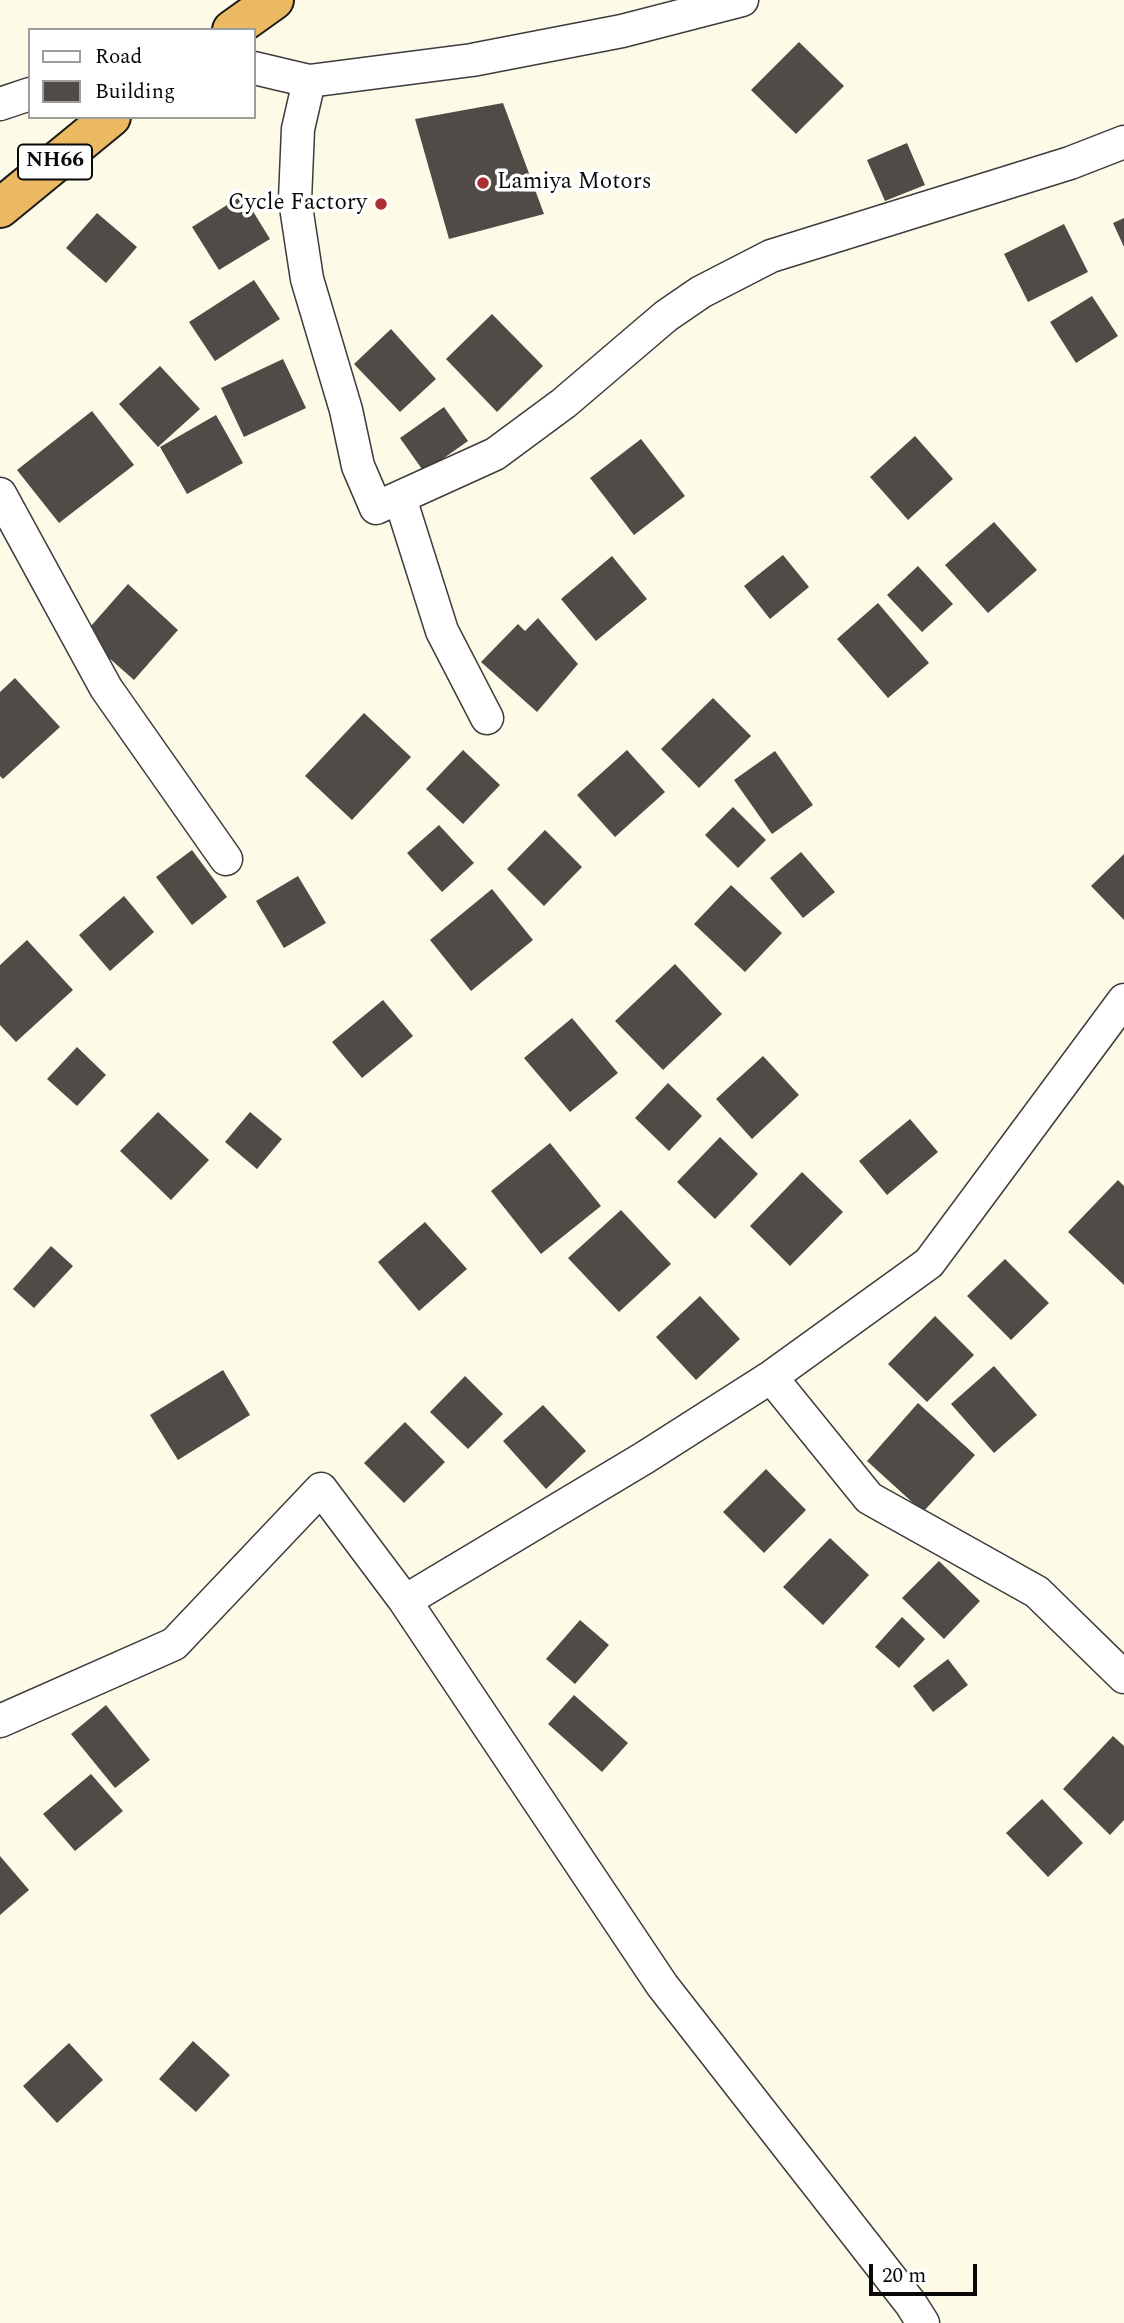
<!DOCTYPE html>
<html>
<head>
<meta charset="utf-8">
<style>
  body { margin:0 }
  #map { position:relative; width:1124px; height:2323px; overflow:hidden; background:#fdfae8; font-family:Spectral,serif }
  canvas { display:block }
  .legend { position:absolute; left:28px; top:28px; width:228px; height:91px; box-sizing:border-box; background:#fff; border:2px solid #9d9d9d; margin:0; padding:9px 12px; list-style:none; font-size:21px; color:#090909 }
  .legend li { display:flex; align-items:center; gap:14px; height:35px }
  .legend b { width:35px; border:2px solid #9d9d9d }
  .scale { position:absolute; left:869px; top:2264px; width:108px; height:32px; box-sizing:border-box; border:4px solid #090909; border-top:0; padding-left:9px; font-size:21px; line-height:24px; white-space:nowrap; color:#090909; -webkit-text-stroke:5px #fff; paint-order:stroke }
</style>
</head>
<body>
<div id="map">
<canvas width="1124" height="2323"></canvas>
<ul class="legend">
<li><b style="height:9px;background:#fff"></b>Road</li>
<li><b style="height:19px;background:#514b47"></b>Building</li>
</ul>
<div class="scale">20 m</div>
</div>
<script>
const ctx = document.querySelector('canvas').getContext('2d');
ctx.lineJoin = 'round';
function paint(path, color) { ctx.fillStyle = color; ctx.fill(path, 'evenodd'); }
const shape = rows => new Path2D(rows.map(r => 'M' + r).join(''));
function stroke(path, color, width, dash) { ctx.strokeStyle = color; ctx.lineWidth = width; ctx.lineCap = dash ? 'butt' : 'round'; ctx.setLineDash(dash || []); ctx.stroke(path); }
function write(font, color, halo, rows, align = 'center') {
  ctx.font = font + ' Spectral,serif'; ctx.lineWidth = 7; ctx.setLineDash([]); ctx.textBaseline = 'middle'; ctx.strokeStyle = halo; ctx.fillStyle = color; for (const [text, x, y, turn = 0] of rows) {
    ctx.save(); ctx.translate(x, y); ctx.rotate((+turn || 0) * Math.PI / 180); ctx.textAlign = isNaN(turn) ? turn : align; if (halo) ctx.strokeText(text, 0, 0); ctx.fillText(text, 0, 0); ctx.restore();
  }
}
const building = shape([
  [799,42,844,86,796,134,751,90],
  [503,103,544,214,449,239,415,119],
  [907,143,925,185,885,201,867,160],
  [243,195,270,239,219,270,192,227],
  [97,213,137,247,106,283,66,248],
  [1124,218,1124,247,1113,223],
  [1064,224,1088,272,1028,302,1004,254],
  [254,280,280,319,215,361,189,322],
  [1092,296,1118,336,1076,363,1050,322],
  [492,314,543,366,497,412,446,359],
  [391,329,436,379,400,412,354,364],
  [283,359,306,408,244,437,221,388],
  [160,366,200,409,158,447,119,404],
  [444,407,468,441,424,472,400,438],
  [92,411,134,465,59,523,17,470],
  [216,415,243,463,187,494,160,447],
  [915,436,953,479,908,520,870,477],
  [641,439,685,496,634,535,590,478],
  [994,522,1037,570,988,613,945,565],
  [783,555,809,587,770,619,744,586],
  [612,556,647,599,596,641,561,599],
  [918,566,953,604,922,632,887,595],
  [128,584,178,630,134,680,83,635],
  [878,603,929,663,888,698,837,639],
  [538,618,578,664,537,712,481,662,518,624,525,631],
  [15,678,60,727,3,779,0,776,0,692],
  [713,698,751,736,699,788,661,749],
  [364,713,411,757,352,820,305,776],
  [463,750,500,785,463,824,426,789],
  [627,750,665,792,615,837,577,795],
  [775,751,813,805,772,834,734,780],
  [733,807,766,840,738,868,705,835],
  [439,825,474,863,442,892,407,853],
  [545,830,582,867,544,906,507,869],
  [192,850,227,897,192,925,156,877],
  [801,852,835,892,803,918,770,878],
  [1124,854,1124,920,1091,886],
  [298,876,326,923,284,948,256,901],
  [731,885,782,933,745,972,694,924],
  [492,889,533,940,471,991,430,940],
  [124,896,154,932,110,971,79,935],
  [27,940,73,990,16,1042,0,1025,0,965],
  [675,964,722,1014,663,1070,615,1021],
  [383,1000,413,1036,362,1078,332,1042],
  [572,1018,618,1073,570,1112,524,1058],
  [77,1047,106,1075,77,1106,47,1079],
  [763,1056,799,1095,752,1139,716,1099],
  [668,1083,702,1116,669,1151,635,1118],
  [158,1112,209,1160,171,1200,120,1151],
  [250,1112,282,1139,257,1169,225,1142],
  [910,1119,938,1152,887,1195,859,1161],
  [720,1137,758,1174,715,1219,677,1182],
  [550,1143,601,1206,541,1254,491,1191],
  [802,1172,843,1212,790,1266,750,1226],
  [1118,1180,1124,1186,1124,1285,1068,1232],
  [621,1210,671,1264,619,1312,568,1258],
  [425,1222,467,1269,419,1311,378,1262],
  [51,1246,73,1266,34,1308,13,1289],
  [1005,1259,1049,1303,1011,1340,967,1296],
  [700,1296,740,1339,696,1380,656,1337],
  [935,1316,974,1355,927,1402,888,1364],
  [994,1366,1037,1415,994,1453,951,1404],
  [223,1370,250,1415,178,1460,150,1415],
  [465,1376,503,1414,468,1449,430,1412],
  [918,1403,975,1455,923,1512,867,1461],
  [543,1405,586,1451,546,1489,503,1441],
  [405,1422,445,1462,404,1503,364,1463],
  [766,1469,806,1510,764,1553,723,1512],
  [830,1538,869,1575,823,1625,783,1587],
  [939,1561,980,1601,944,1639,902,1598],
  [902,1617,925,1639,899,1668,875,1647],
  [580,1620,609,1645,575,1684,546,1659],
  [948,1659,968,1685,933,1712,913,1686],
  [574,1695,628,1743,602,1772,548,1724],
  [106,1705,150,1760,115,1788,71,1734],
  [1113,1736,1124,1746,1124,1820,1110,1835,1063,1789],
  [91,1774,123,1811,75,1851,43,1814],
  [1042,1799,1083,1843,1048,1877,1006,1833],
  [0,1856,29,1890,0,1915],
  [193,2041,230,2075,196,2112,159,2079],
  [69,2043,103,2080,57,2123,23,2086]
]);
const minor = shape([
  [254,68,309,81,472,60,622,31,742,0],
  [309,81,298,129,295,200,307,279,346,410,358,466,376,508,495,454,564,403,666,316,701,292,771,256,1070,163,1124,142],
  [0,104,30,94],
  [0,494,106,688,226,859],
  [400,498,442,631,487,718],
  [771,1377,869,1498,1037,1592,1124,1677],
  [405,1601,662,1985,911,2304,923,2323],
  [0,1721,174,1644,321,1489,405,1601,644,1458,771,1377,929,1263,1124,1000]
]);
const trunk = shape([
  [232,30,274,0],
  [0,208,111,117]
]);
const markers = [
  [483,183,7,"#ac2e30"],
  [381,204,7,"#ac2e30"]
];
const shields = [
  [55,162,74]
];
const shieldNames = [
  ["NH66",55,162]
];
const poiNames = [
  ["Lamiya Motors",497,183],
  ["Cycle Factory",367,204,"right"]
];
paint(building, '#514b47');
stroke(minor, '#3c3c3c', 35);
stroke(trunk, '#1a1a1a', 42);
stroke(minor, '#fff', 32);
stroke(trunk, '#eab962', 38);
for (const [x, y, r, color] of markers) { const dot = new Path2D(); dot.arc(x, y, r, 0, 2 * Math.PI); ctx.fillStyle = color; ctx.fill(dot); stroke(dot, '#fff', 2.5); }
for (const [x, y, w] of shields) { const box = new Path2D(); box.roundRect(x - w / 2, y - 17.5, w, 35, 5); ctx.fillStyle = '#fff'; ctx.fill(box); stroke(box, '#090909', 2); }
write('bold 21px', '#090909', null, shieldNames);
write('23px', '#090909', '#fff', poiNames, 'left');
</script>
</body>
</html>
